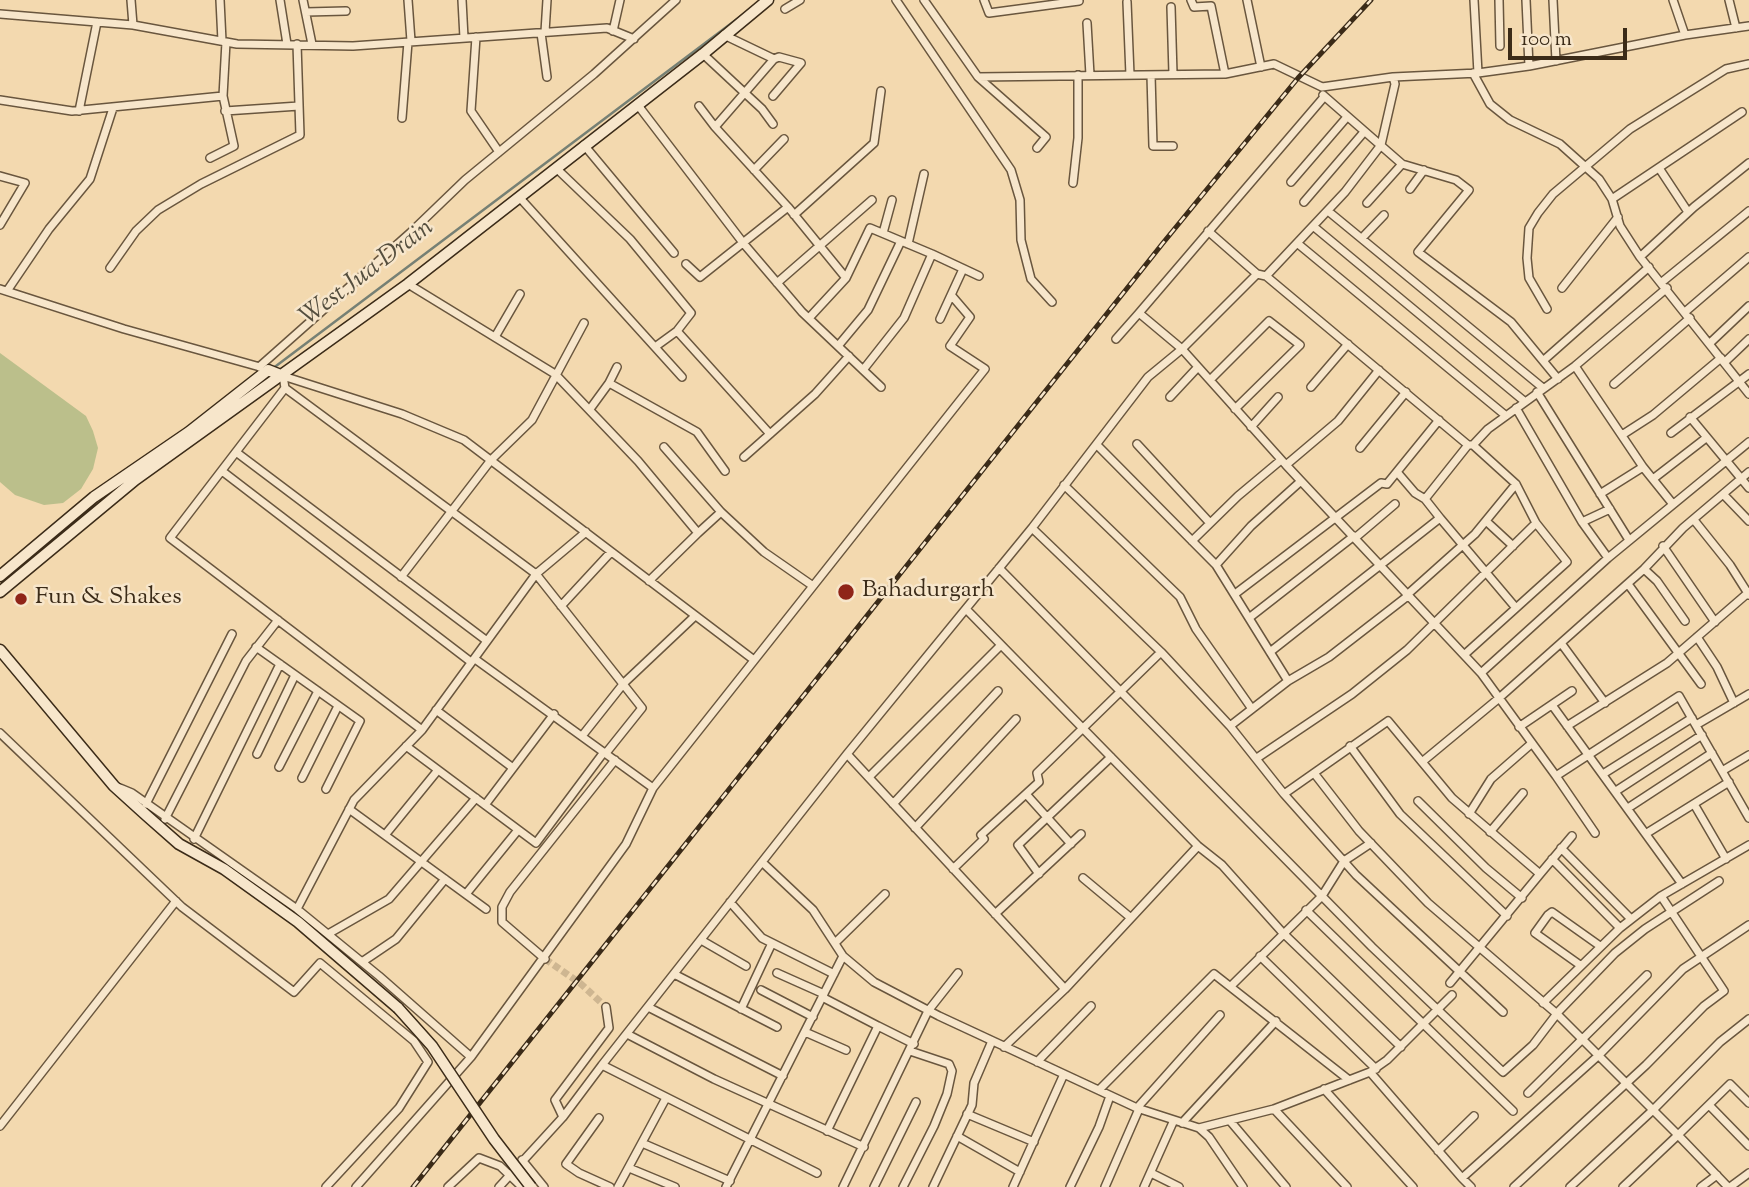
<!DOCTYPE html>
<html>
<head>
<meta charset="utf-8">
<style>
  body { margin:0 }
  #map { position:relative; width:1749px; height:1187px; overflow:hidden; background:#f3d9af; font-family:"Sorts Mill Goudy",serif }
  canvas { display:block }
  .scale { position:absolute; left:1508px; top:28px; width:119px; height:32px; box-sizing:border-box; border:4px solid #3b2b18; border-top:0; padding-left:9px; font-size:21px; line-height:24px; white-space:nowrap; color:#3b2b18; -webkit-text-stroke:5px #f7e6cb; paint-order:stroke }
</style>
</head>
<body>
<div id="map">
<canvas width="1749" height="1187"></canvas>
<div class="scale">100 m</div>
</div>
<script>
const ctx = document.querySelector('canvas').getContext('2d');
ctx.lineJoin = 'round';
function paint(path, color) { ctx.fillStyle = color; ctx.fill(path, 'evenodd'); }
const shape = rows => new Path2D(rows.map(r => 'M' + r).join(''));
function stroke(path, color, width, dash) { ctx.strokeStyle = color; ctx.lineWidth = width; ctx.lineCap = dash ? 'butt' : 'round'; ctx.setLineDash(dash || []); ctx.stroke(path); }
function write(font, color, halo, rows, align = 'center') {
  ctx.font = font + ' "Sorts Mill Goudy",serif'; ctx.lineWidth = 5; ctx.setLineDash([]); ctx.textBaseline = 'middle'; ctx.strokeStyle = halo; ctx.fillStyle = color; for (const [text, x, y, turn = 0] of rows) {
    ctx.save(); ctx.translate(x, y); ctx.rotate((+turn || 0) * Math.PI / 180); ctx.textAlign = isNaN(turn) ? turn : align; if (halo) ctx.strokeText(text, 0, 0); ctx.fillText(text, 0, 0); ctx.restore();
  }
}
const green = shape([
  [0,353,86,416,93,431,98,448,93,469,81,489,63,503,44,505,15,495,0,482]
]);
const stream = shape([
  [272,369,745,13]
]);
const minorTunnel = shape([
  [545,959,581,984,606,1007]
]);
const minor = shape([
  [131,0,133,25],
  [220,0,222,41],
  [280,0,287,44],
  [303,0,312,44],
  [408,0,411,41],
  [462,0,464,38],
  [896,0,1011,170,1020,200,1021,240,1031,279,1052,302],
  [924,0,978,77,1225,74,1274,64,1322,87,1393,77,1478,73,1529,66,1685,35,1749,26],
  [984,0,989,13,1079,1],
  [1191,0,1194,7,1211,6,1225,74],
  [1247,0,1261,67],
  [1474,0,1478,73],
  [1499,0,1500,46],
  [1526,0,1529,66],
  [1553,0,1556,61],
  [1673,0,1685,35],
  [1729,0,1736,28],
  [1127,2,1130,75],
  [1171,7,1173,74],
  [785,9,800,0],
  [306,12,346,11],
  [0,14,133,25,237,44,353,46,607,28,634,39],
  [1087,23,1090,75],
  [613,31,620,0],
  [545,32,547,0],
  [541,33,547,77],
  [724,35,774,59,715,127,788,207,846,278],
  [476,37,471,111,499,152],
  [703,54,762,109,773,124],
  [1473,73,1490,104,1510,120,1560,144,1599,179,1612,199,1620,226,1640,257,1749,394],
  [1151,75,1153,146,1173,146],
  [978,77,1046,137,1037,148],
  [1323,95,1402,164,1456,180,1469,190,1418,252,1511,322,1558,379],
  [773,96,801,63,779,57,774,59],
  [0,100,72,111,223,96],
  [637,104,744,244,802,312,881,387],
  [699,106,715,127],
  [79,111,97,22],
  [225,111,299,106],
  [402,118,408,42],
  [584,145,674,253],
  [210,158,234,146,223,96,226,42],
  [556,168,630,239,691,313,677,331,655,347],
  [1659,168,1688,212],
  [754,170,784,139],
  [0,176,25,183,0,225],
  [1291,182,1347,117],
  [1073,183,1078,138,1078,75],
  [1410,189,1424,170],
  [520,198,682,377],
  [1612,199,1742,112],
  [1304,202,1364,132],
  [1367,203,1402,164],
  [1328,211,1543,388],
  [794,215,874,143,881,91],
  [1313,226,1524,401],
  [1208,231,1257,274],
  [883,233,892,200],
  [1362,238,1384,215],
  [1297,243,1505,415],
  [908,244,924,174],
  [932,254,979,276],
  [1640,257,1694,207,1749,163],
  [686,264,700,277,788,207],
  [110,268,136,231,158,210,201,184,300,135,297,44],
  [1266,276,1468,445],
  [1662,282,1749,211],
  [777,283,872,200],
  [408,284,555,374,638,461,698,533,649,581],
  [1562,288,1618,217],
  [0,289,124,329,260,367],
  [7,291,49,229,90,179,113,108],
  [1547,309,1529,278,1527,258,1529,228,1538,213,1553,194,1630,129,1726,69,1749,64],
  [1685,312,1749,257],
  [809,318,846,278,870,228,932,254,904,318,863,370],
  [940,319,963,269],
  [677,331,770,434],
  [495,337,520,294],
  [1116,339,1139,313],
  [1710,343,1749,306],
  [838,346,868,310,901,241],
  [1544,360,1649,267],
  [1725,362,1749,339],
  [1575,366,1643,467,1672,503],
  [259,367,410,233,465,180,594,74,676,0],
  [1379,370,1338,421,1286,465,1481,673,1556,776,1679,696,1749,818],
  [1210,380,1269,321,1300,345,1235,409],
  [609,383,617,367],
  [1614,384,1690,318],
  [1311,387,1348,344],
  [285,388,536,574,642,708,606,753],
  [1537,392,1629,540],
  [1170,397,1198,367],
  [1516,408,1582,522,1608,558],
  [590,409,609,383,697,432,725,471],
  [1690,417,1749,488],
  [1251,427,1278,397],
  [1671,433,1749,374],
  [1622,435,1653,415,1721,358],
  [1137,444,1210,523],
  [664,447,721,512,764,552,813,586],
  [1099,447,1216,565,1288,681],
  [1360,448,1406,392],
  [236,452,487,641],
  [744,457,815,394,849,356],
  [1286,465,1182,349,1139,313,1324,97],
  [222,471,471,662],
  [1397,472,1415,493,1425,499],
  [1653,479,1706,438],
  [1064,485,1180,597,1196,629,1252,709],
  [1600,494,1643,467],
  [1723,494,1749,521],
  [1440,518,1516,608],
  [1694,520,1730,565,1749,595],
  [1486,521,1513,546],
  [1582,522,1610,509],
  [1032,528,1161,652,1230,726,1284,794,1388,721,1452,798,1540,874,1572,836],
  [698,533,721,512],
  [1355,538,1395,504],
  [1192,541,1238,496,1281,460],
  [1663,546,1715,622],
  [1216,565,1251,526,1301,481],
  [999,568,1372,947,1503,1072,1533,1045,1559,1011,1615,953,1645,929,1719,881],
  [1644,569,1657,581,1685,621],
  [401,577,491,460,532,420,584,323],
  [1628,584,1701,684],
  [1235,594,1381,483,1387,484,1439,420],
  [1408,594,1475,534,1516,484],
  [561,606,611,552],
  [966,609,1198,846,1222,865,1282,932,1401,1047],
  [1249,618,1354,536],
  [1697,637,1717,667,1734,703],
  [1561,643,1605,703],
  [256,647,360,721,326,789],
  [1270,652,1440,518,1425,499,1468,445,1473,445,1488,429,1575,366,1667,288],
  [1464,655,1567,562,1536,523,1516,484,1473,445],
  [475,659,653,788],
  [1481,673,1608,558,1749,442],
  [1552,705,1682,884],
  [436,710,513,768],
  [1696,725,1749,694],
  [1230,726,1288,681,1329,657,1409,595],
  [1567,726,1667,663,1749,592],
  [1519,727,1572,691],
  [422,730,170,538,285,388,283,376,402,414,464,440,754,660],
  [0,733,182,907,294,992,320,963,414,1041,428,1062,399,1108,326,1187],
  [582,736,624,683,695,616],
  [406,746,536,843,604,752],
  [1350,746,1400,814,1507,916],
  [257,754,295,675],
  [847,754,1065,989],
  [1257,758,1352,694,1407,650,1536,523],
  [1422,762,1498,699,1644,569,1683,528,1749,472],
  [279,767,318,691],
  [1722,771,1749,755],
  [1314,773,1359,831,1428,903,1557,1014,1678,1135,1623,1187],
  [1603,774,1692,718],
  [1556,776,1595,833],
  [869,777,1001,645],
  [302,778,338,706],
  [120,788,132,793,297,909,379,976,471,1057,626,844,653,788,985,369,950,346,970,317,952,296],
  [1616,791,1702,735],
  [1026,794,1071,844],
  [1284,794,1356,875,1503,1012],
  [1418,801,1486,868,1522,898],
  [146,804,232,634],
  [893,804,998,691],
  [1694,804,1726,859],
  [485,805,554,714],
  [1628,808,1712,753],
  [349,809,486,909],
  [1469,814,1491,779,1531,744],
  [165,819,246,661,278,620],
  [915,828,1016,719],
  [1490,832,1523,793],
  [1647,833,1729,782],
  [385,835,438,770],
  [194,839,280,664],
  [1561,848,1631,919],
  [1552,859,1620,928,1661,896],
  [762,862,813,910,843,956,874,982,939,1016,1137,1108,1199,1128,1209,1137,1243,1187],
  [953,869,984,839,981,835,1039,782,1037,773,1161,652],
  [1039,874,1018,845,1111,757],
  [1083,878,1131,918],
  [466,894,518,830],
  [730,902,762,938,834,974],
  [297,909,354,800,422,730,536,574,586,532],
  [1306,910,1513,1111],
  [995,914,1081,834],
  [328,934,389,899,476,798],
  [701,940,746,966],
  [835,943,885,894],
  [1260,956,1376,1069],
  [545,959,502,922,502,907,510,892,615,760],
  [362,962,396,939,445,879],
  [1580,965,1535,933,1548,915,1552,912,1600,946],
  [777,973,824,994],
  [674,974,777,1027],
  [1450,983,1540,874],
  [1231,986,1322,896,1344,861,1371,843],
  [761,990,813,1017],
  [822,997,878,1026],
  [1543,1003,1620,928],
  [648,1007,783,1076],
  [741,1009,772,943],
  [805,1032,846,1050],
  [627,1034,714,1079,864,1147],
  [1004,1047,1065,989,1198,846],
  [1037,1062,1091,1006],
  [602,1065,847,754,1032,528,1148,377,1182,349,1257,274,1266,276,1345,192,1381,145,1395,84,1393,77],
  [1370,1072,1462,1178],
  [1324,1089,1413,1187],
  [1099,1090,1214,974,1349,1080],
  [1528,1093,1647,975],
  [1709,1105,1749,1146],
  [1137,1108,1220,1015],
  [1274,1109,1347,1187],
  [967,1114,1034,1142],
  [563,1117,555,1100,609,1028,606,1007],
  [599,1118,566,1164,579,1173,610,1187],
  [1231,1122,1286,1187],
  [1182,1123,1276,1021],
  [0,1126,176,901],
  [1199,1128,1274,1109,1370,1072,1387,1060,1452,995],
  [827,1131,878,1026,914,1044],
  [957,1136,1020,1172],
  [642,1143,730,1181],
  [1438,1151,1474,1116],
  [522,1160,544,1187],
  [629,1168,675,1187],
  [1151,1173,1179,1187],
  [356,1187,471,1057],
  [448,1187,479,1158,500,1166,522,1187],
  [499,1187,563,1117,602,1065,817,1173],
  [618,1187,666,1098],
  [726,1187,843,956],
  [843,1187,928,1011,958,973],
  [874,1187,916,1102],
  [903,1187,934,1126,947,1094,952,1071,949,1064,910,1051],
  [933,1187,972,1105,974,1083,992,1041],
  [1013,1187,1064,1074],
  [1070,1187,1099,1127,1110,1096],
  [1105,1187,1139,1109],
  [1144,1187,1174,1120],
  [1471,1187,1462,1178,1599,1055,1683,969,1749,925],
  [1514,1187,1646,1065,1704,1006,1724,991,1661,896,1749,845],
  [1570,1187,1653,1110,1720,1042,1749,1019],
  [1701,1187,1717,1175],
  [1728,1187,1678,1135,1730,1084,1749,1103],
  [1730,1187,1749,1173]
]);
const secondary = shape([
  [0,576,94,497,189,432,268,370,283,376],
  [0,592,135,480,408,284,703,54,768,0],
  [0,650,114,786,146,815,179,844,224,869,298,922,398,1008]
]);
const rail = shape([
  [413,1187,1163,243,1298,78,1371,0]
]);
const secondaryBridge = shape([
  [398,1008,432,1046,494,1139,531,1187]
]);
const markers = [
  [846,592,9,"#8f2418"],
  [21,599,7,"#8f2418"]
];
const poiNames = [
  ["Bahadurgarh",862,592],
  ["Fun & Shakes",35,599]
];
const waterNames = [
  ["West Jua Drain",368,274,-37]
];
paint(green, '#bbbf8b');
stroke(stream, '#768074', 2.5);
stroke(minorTunnel, '#ceb691', 7, [7, 3.5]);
stroke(minor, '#69563e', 10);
stroke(secondary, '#3b2b18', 13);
stroke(minor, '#f7e6cb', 7);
stroke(secondary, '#f7e6cb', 10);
stroke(rail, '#3b2b18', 5);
stroke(rail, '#f7e6cb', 2.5, [8]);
stroke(secondaryBridge, '#3b2b18', 13, []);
stroke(secondaryBridge, '#f7e6cb', 10);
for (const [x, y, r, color] of markers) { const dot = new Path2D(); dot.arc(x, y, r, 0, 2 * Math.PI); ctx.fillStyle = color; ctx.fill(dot); stroke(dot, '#f7e6cb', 2.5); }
write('24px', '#3b2b18', '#f7e6cb', poiNames, 'left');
write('italic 26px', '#544e3e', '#f7e6cb', waterNames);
</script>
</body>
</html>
